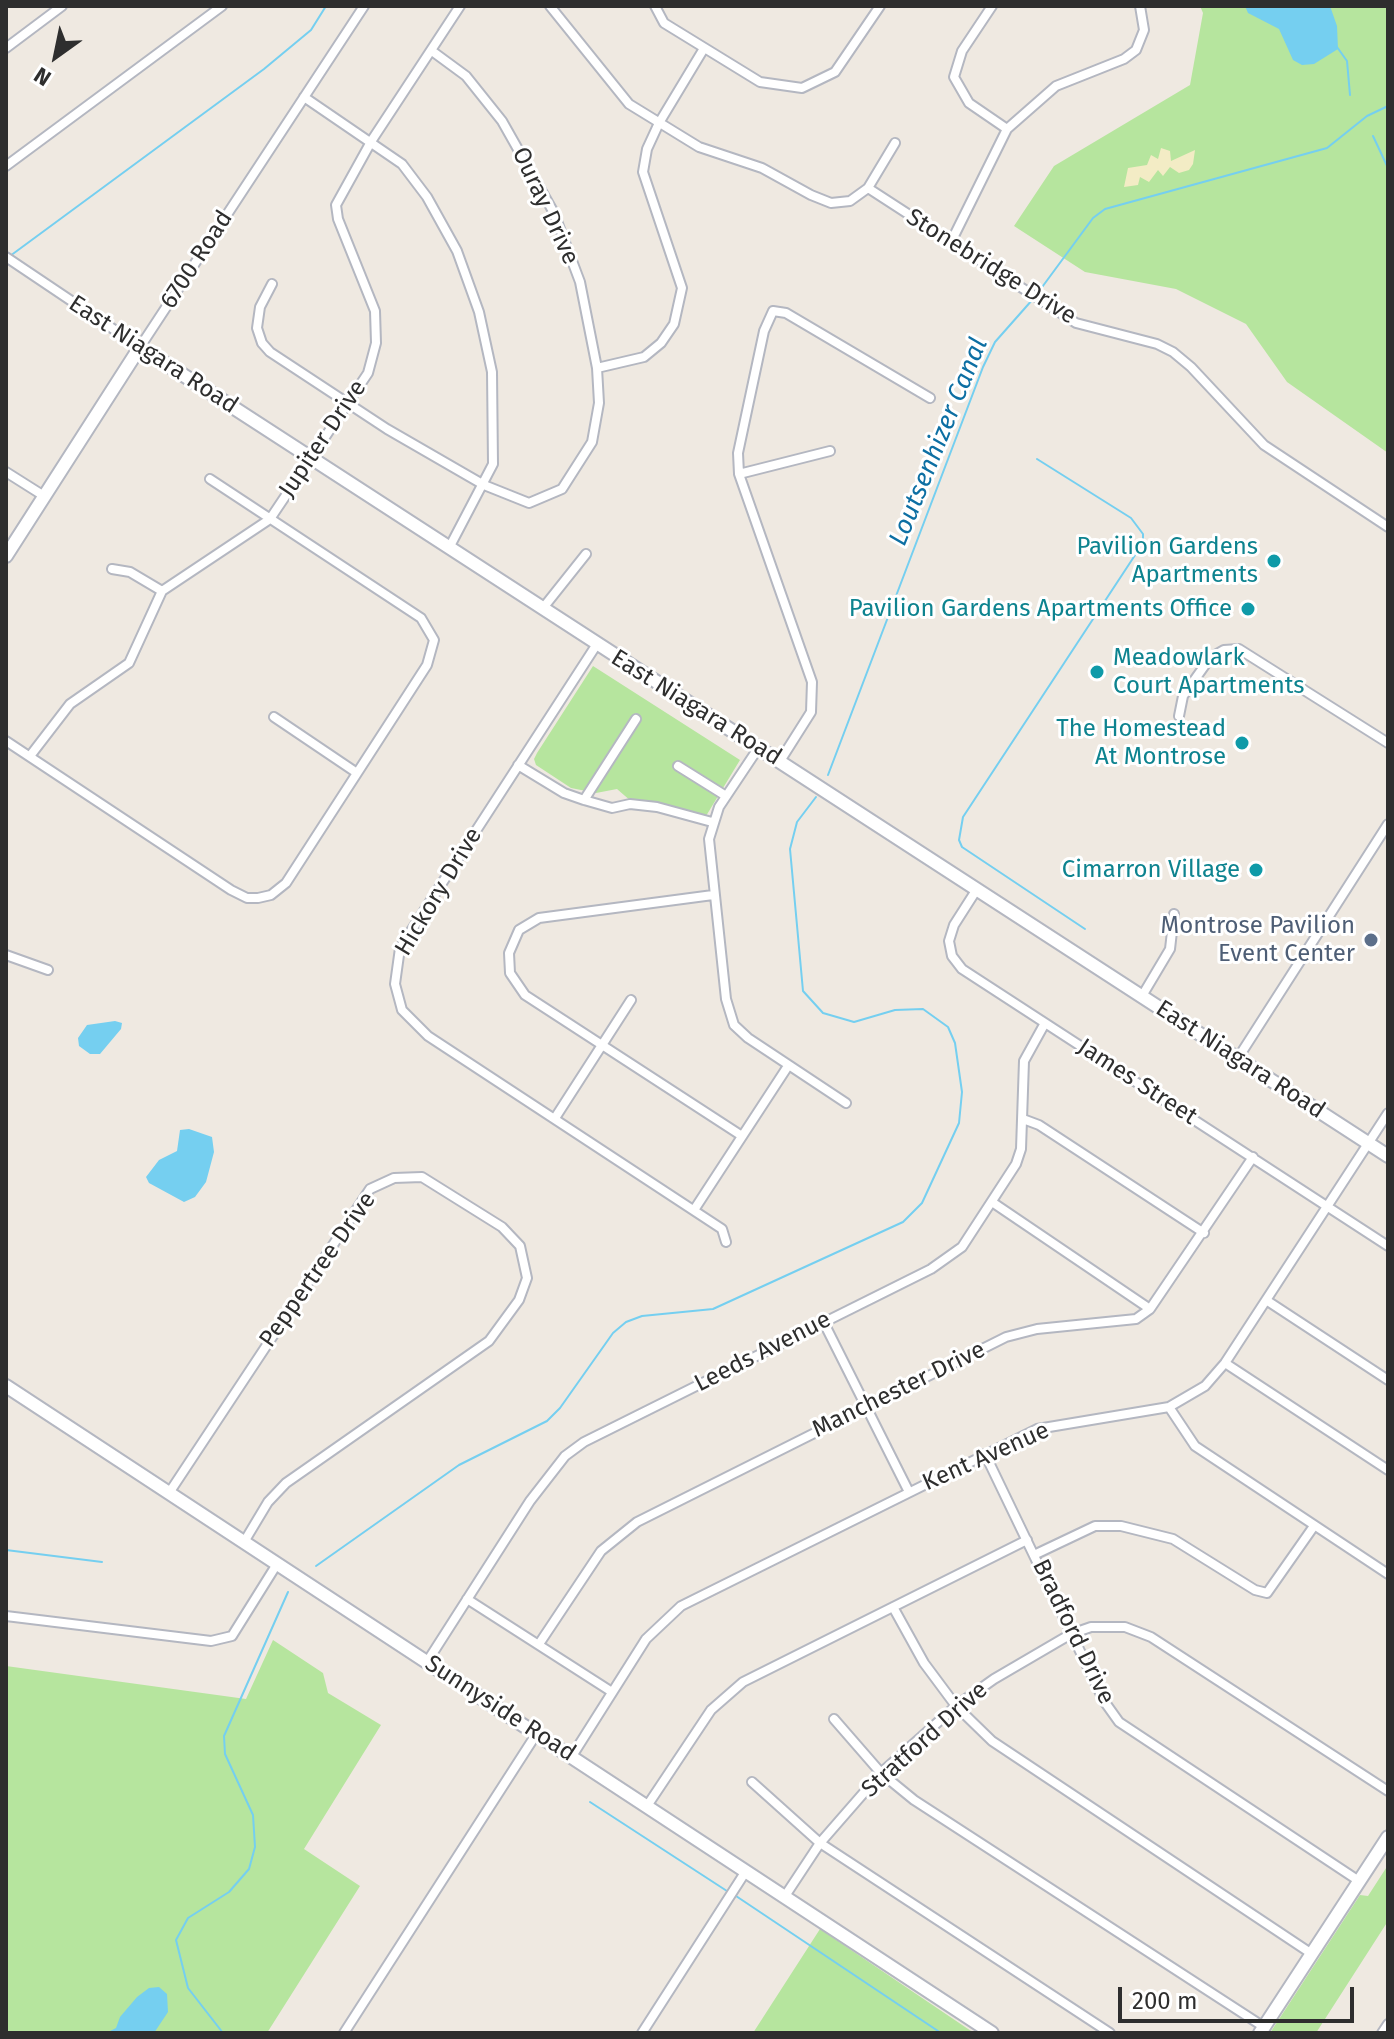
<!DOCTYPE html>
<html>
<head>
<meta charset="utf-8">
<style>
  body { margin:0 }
  #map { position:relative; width:1394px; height:2039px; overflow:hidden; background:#efe9e1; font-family:"Fira Sans",sans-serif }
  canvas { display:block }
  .frame { position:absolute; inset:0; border:8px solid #2e2e2e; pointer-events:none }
  .north { position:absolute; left:16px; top:16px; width:80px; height:80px; -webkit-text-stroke:6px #fff; paint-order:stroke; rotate:213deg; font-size:22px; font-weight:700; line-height:32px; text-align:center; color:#2e2e2e }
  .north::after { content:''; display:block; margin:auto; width:28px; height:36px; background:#2e2e2e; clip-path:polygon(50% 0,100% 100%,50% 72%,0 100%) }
  .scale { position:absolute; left:1118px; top:1987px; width:236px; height:36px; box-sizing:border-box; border:4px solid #2e2e2e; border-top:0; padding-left:10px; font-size:24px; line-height:28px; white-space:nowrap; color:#2e2e2e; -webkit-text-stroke:6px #fff; paint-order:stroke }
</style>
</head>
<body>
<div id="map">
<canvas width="1394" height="2039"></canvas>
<div class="frame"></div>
<div class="north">N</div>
<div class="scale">200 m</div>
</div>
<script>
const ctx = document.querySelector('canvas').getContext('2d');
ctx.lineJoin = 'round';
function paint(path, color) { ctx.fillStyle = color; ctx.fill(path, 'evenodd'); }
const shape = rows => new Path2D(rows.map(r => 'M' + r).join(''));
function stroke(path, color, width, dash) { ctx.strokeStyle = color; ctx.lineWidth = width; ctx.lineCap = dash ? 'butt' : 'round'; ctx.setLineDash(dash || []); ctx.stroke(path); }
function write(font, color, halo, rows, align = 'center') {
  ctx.font = font + ' "Fira Sans",sans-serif'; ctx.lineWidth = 6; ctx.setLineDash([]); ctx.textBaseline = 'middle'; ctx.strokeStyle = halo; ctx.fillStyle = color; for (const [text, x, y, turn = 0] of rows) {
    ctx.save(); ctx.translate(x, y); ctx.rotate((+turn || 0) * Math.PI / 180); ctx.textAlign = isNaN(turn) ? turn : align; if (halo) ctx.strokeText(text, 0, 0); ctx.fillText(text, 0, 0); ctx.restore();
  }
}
const green = shape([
  [1200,6,1388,6,1388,453,1287,382,1246,324,1176,289,1085,272,1014,226,1054,166,1190,85,1203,13],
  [593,666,740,760,706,816,632,802,617,789,596,793,571,788,536,765,534,759,537,753],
  [273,1640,323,1673,328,1693,381,1725,304,1849,360,1886,267,2033,6,2033,6,1666,246,1699],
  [1388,1865,1388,1921,1316,2033,1270,2033,1360,1895,1368,1896],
  [820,1929,974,2033,753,2033]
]);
const sand = shape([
  [1161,148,1170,151,1171,161,1195,150,1193,164,1189,170,1179,173,1170,167,1163,176,1158,170,1149,182,1140,177,1138,185,1124,187,1128,168,1147,165,1151,155,1158,159]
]);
const water = shape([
  [1245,6,1330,6,1337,26,1338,49,1314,64,1302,65,1293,60,1279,29,1248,13],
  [115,1021,122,1023,121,1029,100,1054,90,1054,79,1046,78,1038,87,1025],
  [189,1129,212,1137,214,1152,206,1182,195,1197,184,1202,149,1183,146,1177,159,1160,177,1151,180,1130],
  [159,1987,167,1994,168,2012,154,2033,106,2033,116,2028,120,2017,137,1997,149,1988]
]);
const stream = shape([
  [1337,47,1347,61,1350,95],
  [1373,136,1388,168],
  [10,256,264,69,311,30,326,6],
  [1037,294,1093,218,1105,209,1327,148,1367,116,1388,106],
  [1037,459,1131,518,1143,534,1143,543,963,817,959,840,962,847,1085,929],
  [828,775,983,367,995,342,1033,299],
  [6,1550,102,1562],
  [316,1566,459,1465,547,1421,560,1408,613,1333,626,1322,642,1316,713,1309,903,1222,922,1203,959,1123,962,1092,955,1043,948,1027,923,1009,895,1010,854,1022,823,1013,803,991,790,849,797,822,816,797],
  [590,1802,730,1893],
  [736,1896,941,2033],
  [223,2033,188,1988,176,1940,188,1918,229,1892,249,1869,255,1847,253,1815,225,1754,224,1736,288,1592]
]);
const street = shape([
  [550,6,629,104,699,147,762,168,811,195,831,203,850,201,868,188,895,143],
  [655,6,664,23,760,82,802,88,835,72,880,6],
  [992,6,962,51,954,77,969,103,1007,129],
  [6,48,62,6],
  [304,97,402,164,427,197,457,251,479,312,492,372,493,464,449,548],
  [6,166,222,6],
  [868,188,1076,323,1157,344,1173,352,1191,367,1264,445,1388,527],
  [951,242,1007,129,1056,86,1124,59,1136,50,1144,30,1140,6],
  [6,257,140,347,364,6],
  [272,284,260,307,257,328,262,343,270,352,387,429,484,485,529,503,562,489,592,442,599,403,597,368,580,282,554,213,502,121,466,76,432,51],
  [597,368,644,357,661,343,674,324,682,288,643,172,647,149,659,123,703,50],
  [6,472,44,496],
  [739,474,830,451],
  [112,569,130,572,162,591],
  [543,608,586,554],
  [597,644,400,948,395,984,402,1010,428,1036,722,1229,726,1242],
  [1179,716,1183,696,1210,658,1224,650,1239,649,1388,743],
  [274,717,357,773],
  [6,741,231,890,247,898,258,898,271,895,286,883,427,665,434,640,421,618,210,479],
  [759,747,719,807,709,839,726,999,734,1025,748,1038,846,1103],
  [30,756,70,704,129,663,162,591,270,519,368,373,376,343,375,311,338,219,336,205,372,140,460,6],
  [780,761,811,712,812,682,739,474,738,453,764,331,773,311,786,313,930,398],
  [518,765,564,793,584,800,612,808,630,804,657,807,712,822],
  [678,766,726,796],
  [584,800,636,719],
  [977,889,954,925,949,941,952,956,962,969,1388,1246],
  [713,895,539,918,519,930,509,953,510,973,525,995,742,1136],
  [6,955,48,970],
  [1142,996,1170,949,1174,914],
  [1238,1058,1388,824],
  [555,1118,631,1000],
  [1023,1119,1039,1125,1204,1233],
  [992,1202,1150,1309],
  [694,1210,788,1066],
  [1266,1300,1388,1380],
  [823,1321,909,1492],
  [1225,1363,1388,1470],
  [1169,1407,1195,1446,1388,1574],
  [985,1454,1104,1701,1119,1722,1359,1881],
  [169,1493,370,1189,394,1178,422,1177,502,1227,520,1246,527,1278,519,1300,489,1341,286,1483,268,1502,244,1542],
  [1036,1554,1095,1526,1121,1526,1173,1539,1255,1590,1267,1593,1314,1526],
  [467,1599,612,1692],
  [893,1607,924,1663,956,1706,992,1741,1312,1954],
  [6,1616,211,1641,232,1636,277,1564],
  [539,1644,601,1551,637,1522,1006,1337,1037,1329,1136,1319,1150,1309,1253,1157],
  [427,1662,530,1501,565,1456,584,1442,931,1269,962,1247,1016,1164,1021,1149,1024,1061,1045,1023],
  [834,1719,881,1773,914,1800,1264,2027],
  [572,1756,646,1639,681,1606,1037,1429,1169,1407,1205,1386,1225,1363,1388,1113],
  [752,1782,820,1843,1110,2033],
  [647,1806,711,1710,743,1682,1027,1540],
  [785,1896,820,1843,881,1773,956,1706,994,1679,1071,1634,1091,1627,1125,1627,1151,1637,1388,1791],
  [344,2033,537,1733],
  [642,2033,746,1871],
  [1382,2033,1388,2024]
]);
const secondary = shape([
  [6,556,140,347,1388,1156],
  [6,1386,992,2033],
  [1260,2033,1388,1837]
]);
const markers = [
  [1274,561,8,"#0f9aa8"],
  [1248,609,8,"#0f9aa8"],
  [1097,672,8,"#0f9aa8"],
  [1242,743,8,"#0f9aa8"],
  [1256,870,8,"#0f9aa8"],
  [1371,940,8,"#5c6f8a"]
];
const streetNames = [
  ["Ouray Drive",545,206,65],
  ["6700 Road",197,260,-57],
  ["Stonebridge Drive",991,267,32],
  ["East Niagara Road",153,355,33],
  ["Jupiter Drive",323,439,-56],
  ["East Niagara Road",696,708,32],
  ["Hickory Drive",439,892,-59],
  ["East Niagara Road",1240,1060,33],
  ["James Street",1137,1082,33],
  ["Peppertree Drive",318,1270,-55],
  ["Leeds Avenue",763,1352,-27],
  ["Manchester Drive",899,1390,-26],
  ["Kent Avenue",986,1457,-24],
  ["Bradford Drive",1073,1632,64],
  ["Sunnyside Road",500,1709,33],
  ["Stratford Drive",925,1740,-42]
];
const cultureNames = [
  ["Pavilion Gardens",1258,547],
  ["Apartments",1258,575],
  ["Pavilion Gardens Apartments Office",1232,609],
  ["Meadowlark",1113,658,"left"],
  ["Court Apartments",1113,686,"left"],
  ["The Homestead",1226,729],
  ["At Montrose",1226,757],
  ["Cimarron Village",1240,870]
];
const serviceNames = [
  ["Montrose Pavilion",1355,926],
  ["Event Center",1355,954]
];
const waterNames = [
  ["Loutsenhizer Canal",939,442,-68]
];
paint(green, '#b6e59e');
paint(sand, '#f3ecc5');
paint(water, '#75cff0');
stroke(stream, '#75cff0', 2);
stroke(street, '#b4b7c1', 12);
stroke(secondary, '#b4b7c1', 16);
stroke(street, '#fff', 8);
stroke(secondary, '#fff', 12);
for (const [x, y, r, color] of markers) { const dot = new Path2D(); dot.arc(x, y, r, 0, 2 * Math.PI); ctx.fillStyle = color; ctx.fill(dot); stroke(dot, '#fff', 3); }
write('24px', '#2e2e2e', '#fff', streetNames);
write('24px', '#0d838f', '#fff', cultureNames, 'right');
write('24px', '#4e5e75', '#fff', serviceNames, 'right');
write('italic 26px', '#0d6fa3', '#fff', waterNames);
</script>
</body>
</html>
